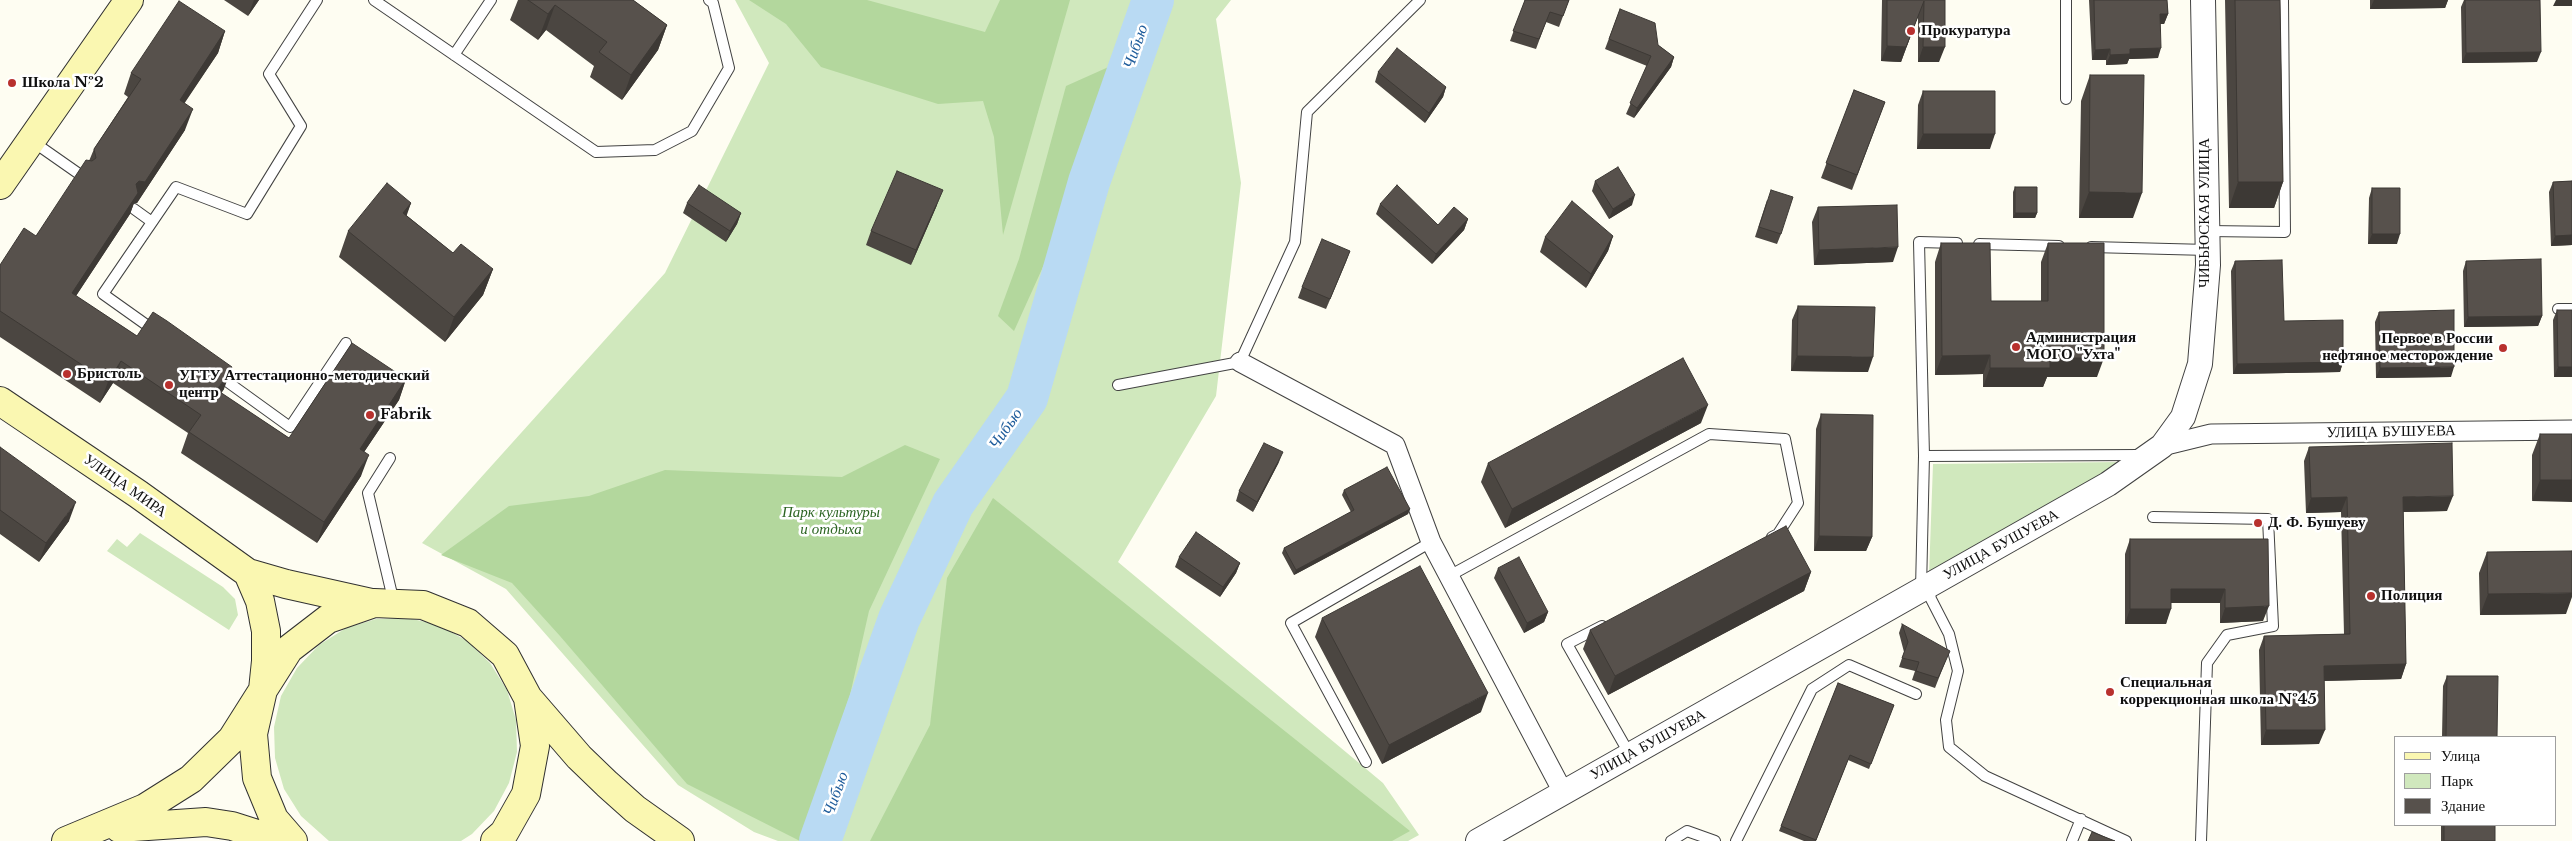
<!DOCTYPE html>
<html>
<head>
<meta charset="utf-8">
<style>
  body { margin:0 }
  #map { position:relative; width:2572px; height:841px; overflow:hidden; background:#fefdf2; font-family:"Libre Baskerville",serif }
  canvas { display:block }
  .legend { position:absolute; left:2394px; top:736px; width:162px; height:90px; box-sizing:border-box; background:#fff; border:1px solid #9f9f9f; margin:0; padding:6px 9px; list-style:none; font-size:15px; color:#0f0f0f }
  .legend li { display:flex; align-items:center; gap:10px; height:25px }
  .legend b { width:25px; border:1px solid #9f9f9f }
</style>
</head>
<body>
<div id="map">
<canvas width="2572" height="841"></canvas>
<ul class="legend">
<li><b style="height:6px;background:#faf7b1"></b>Улица</li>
<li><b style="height:14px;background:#d0e8bd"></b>Парк</li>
<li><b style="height:14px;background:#57514c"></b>Здание</li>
</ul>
</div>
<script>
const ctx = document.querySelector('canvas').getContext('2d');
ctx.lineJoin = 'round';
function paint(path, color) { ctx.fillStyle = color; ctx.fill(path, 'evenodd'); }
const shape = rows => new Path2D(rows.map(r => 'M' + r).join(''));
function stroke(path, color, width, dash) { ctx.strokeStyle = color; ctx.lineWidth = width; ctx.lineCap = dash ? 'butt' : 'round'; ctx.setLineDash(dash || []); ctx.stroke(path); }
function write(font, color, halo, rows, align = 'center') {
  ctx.font = font + ' "Libre Baskerville",serif'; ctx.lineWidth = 5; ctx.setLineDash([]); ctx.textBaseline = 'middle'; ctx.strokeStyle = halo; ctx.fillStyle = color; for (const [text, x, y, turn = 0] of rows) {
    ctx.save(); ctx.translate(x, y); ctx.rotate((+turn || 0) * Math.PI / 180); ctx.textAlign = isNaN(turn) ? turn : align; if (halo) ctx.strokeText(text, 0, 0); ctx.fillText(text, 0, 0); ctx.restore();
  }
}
const green = shape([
  [735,0,1231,0,1216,19,1241,183,1216,396,1118,562,1383,783,1419,835,1408,841,778,841,754,832,678,785,506,589,422,543,665,273,769,63],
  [2122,462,1929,575,1933,464],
  [140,533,223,587,235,599,238,615,229,630,107,551,117,539,127,547],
  [408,618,439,625,467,641,490,663,507,690,516,720,517,752,509,783,494,811,472,834,461,841,329,841,301,816,284,789,275,758,274,727,281,696,297,668,319,645,346,628,376,619]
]);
const forest = shape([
  [749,0,867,0,985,32,1000,0,1070,0,1003,235,994,137,983,101,938,104,821,67,786,24],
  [1113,65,1070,207,1014,331,998,316,1019,259,1066,86],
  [905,445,940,459,869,611,850,695,800,841,687,784,560,636,512,583,441,555,509,506,589,496,665,470,842,477],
  [993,498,1410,831,1392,841,870,841,930,725,947,578]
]);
const river = shape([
  [820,841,899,619,953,504,1027,398,1089,182,1153,0]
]);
const service = shape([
  [374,0,596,152,655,150,692,131,729,68,713,3,709,0],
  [454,55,491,0],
  [2066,99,2066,0],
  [32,141,82,176],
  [134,209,152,222],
  [2208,231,2285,232,2283,0],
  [1979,244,2059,246],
  [2091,247,2208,250],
  [2558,309,2572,309],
  [155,331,103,294,176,187,247,214,301,126,269,74,317,0],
  [218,375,290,427,346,343],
  [1118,385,1240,362,1295,242,1307,112,1420,0],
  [1924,456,1919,242,1957,243],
  [390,458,368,493,394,603],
  [2153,517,2268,519,2273,626,2227,635,2207,663,2201,841],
  [1449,576,1709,434,1785,439,1798,503,1778,534,1772,537],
  [1928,587,1931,599,1949,634,1958,671,1946,720,1949,747,1985,776,2126,841],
  [1921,589,1924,456,2141,455],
  [1602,626,1567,644,1630,755],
  [1366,762,1291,623,1431,542],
  [1671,841,1687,831,1715,841],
  [1736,841,1812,689,1849,665,1916,694],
  [2072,841,2081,819]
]);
const minor = shape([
  [1240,362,1395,445,1431,542,1563,792],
  [2162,446,2211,434,2572,430]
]);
const tertiary = shape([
  [1478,841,2108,484,2162,446,2183,417,2200,364,2208,265,2203,0]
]);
const secondary = shape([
  [0,185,129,0],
  [0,401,138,494,248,573,286,584,371,603],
  [528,698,579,757,607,784,635,809,680,841],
  [119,828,206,822,232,826,279,841],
  [66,841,145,808,191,779,232,739,263,690,266,661,266,631,260,601,248,573],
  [293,841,274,819,257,778,253,734,263,690,289,649,328,619,374,603,423,605,468,623,505,655,528,698,535,746,526,794,504,833,495,841]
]);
const wall = shape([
  [224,0,259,0,248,16],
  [518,0,633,0,667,25,658,50,622,100,590,77,594,66,546,30,538,40,510,20],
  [1525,0,1569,0,1559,27,1546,22,1536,49,1510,41],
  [1882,0,1945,0,1939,62,1918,62,1918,16,1901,62,1881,61],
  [2089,0,2167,0,2168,14,2164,24,2160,24,2158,58,2129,59,2127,64,2106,65,2106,60,2092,60],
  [2225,0,2280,0,2283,182,2274,208,2229,208],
  [2370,0,2448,0,2445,8,2370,9],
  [2464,0,2540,0,2537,62,2462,63,2461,7],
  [1620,9,1658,45,1674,57,1671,67,1634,118,1626,114,1647,66,1605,49],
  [225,31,218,53,184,103,185,130,137,203,134,203,130,214,76,296,137,336,224,389,221,393,289,438,406,379,399,400,364,452,361,476,317,543,181,453,188,433,113,383,100,403,0,337,0,265,36,236,89,161,94,149,128,97,124,94,131,73],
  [1378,72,1446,87,1443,97,1425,123,1375,82],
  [2090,75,2133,218,2079,218,2081,101],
  [1854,90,1885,102,1852,190,1821,178],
  [1923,91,1990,149,1917,149,1918,105],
  [1595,181,1632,205,1609,219,1592,191],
  [2572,181,2572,245,2551,246,2549,192,2553,182],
  [2015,187,2037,213,2035,218,2013,218,2013,192],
  [2372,188,2397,244,2368,244,2369,198],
  [1767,200,1781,234,1777,244,1755,237],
  [411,203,406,215,453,253,493,269,483,295,445,342,339,257,348,231],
  [687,203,741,213,737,224,726,242,683,213],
  [1380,204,1438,225,1468,219,1464,230,1432,264,1376,214],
  [937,205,911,265,866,245,871,231],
  [1818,207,1893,262,1814,265,1812,222],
  [1613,236,1608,251,1586,288,1540,252,1545,237],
  [1941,243,1991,301,2041,301,2041,262,2048,243,2097,377,2047,377,2043,387,1983,387,1983,374,1935,375,1935,262],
  [1350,251,1326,309,1298,298,1302,287],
  [2235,261,2284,321,2343,362,2340,372,2233,374,2231,271],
  [2466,261,2542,316,2538,326,2464,327,2463,271],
  [1798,306,1868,372,1791,371,1792,320],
  [2557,310,2572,377,2554,377,2553,320],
  [2379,312,2451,377,2376,378,2375,322],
  [1821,414,1872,537,1866,551,1814,551,1816,429],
  [1701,423,1505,528,1481,482,1488,463],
  [2540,434,2572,434,2532,501,2532,455],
  [0,447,69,521,39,562,0,534],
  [2309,447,2447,511,2403,512,2406,664,2401,679,2324,681,2319,744,2261,745,2259,650,2264,636,2344,634,2341,512,2306,513,2304,461],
  [1279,462,1253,512,1236,501,1239,491],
  [1344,490,1410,509,1408,514,1294,575,1282,553,1284,548,1351,512,1342,495],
  [2130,539,2268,539,2263,621,2220,623,2220,603,2171,603,2166,624,2125,624,2125,554],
  [2487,552,2566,614,2480,615,2479,573],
  [1179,557,1240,563,1236,573,1220,597,1175,567],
  [1498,568,1548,612,1544,622,1524,633,1494,578],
  [1811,572,1804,591,1608,695,1583,649,1590,630],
  [1322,618,1481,712,1382,764,1315,637],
  [1902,624,1946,660,1935,688,1912,680,1915,671,1899,667,1904,652,1899,633],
  [2447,676,2497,737,2442,737,2443,686],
  [1838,683,1894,705,1869,769,1848,760,1816,841,1804,841,1779,831],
  [2441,825,2495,825,2495,841,2441,841]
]);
const shadedWall = shape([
  [254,0,259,0,248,16],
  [2374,0,2448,0,2445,8,2370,9],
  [2556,0,2572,0,2572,6,2553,6],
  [555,5,546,30,538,40,548,14],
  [2160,14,2168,14,2164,24,2156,24],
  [1918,16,1901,62,1881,61,1887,46],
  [667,25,658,50,622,100,631,75],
  [225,31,218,53,172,122,180,100],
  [1923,47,1945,47,1939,62,1918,62],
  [2161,48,2158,58,2129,59,2127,64,2106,65,2110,55,2130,49],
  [2110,49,2106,60,2092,60,2095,50],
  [2541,52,2537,62,2462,63,2466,53],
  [1674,57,1671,67,1634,118,1637,108],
  [1446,87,1443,97,1425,123,1429,113],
  [193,109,185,130,137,203,134,203,130,214,64,314,72,293,136,184],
  [1923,134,1995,134,1990,149,1917,149],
  [2238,182,2283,182,2274,208,2229,208],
  [943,190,937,205,911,265,916,250],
  [2089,192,2142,193,2133,218,2079,218],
  [1635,195,1632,205,1609,219,1613,209],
  [411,203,402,229,403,213],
  [741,213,737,224,726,242,730,231],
  [2015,213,2037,213,2035,218,2013,218],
  [1468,219,1464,230,1432,264,1436,254],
  [2372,234,2400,234,2397,244,2368,244],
  [2572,235,2572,245,2551,246,2555,236],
  [1613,236,1608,251,1586,288,1591,274],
  [1898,247,1893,262,1814,265,1819,250],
  [1350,251,1346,262,1326,309,1330,299],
  [493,269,483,295,445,342,454,317],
  [2542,316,2538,326,2464,327,2468,317],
  [1990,355,1983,374,1935,375,1942,356],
  [1797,356,1873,357,1868,372,1791,371],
  [2050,358,2104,358,2097,377,2047,377,2043,387,1983,387,1990,368],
  [121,361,113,383,100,403,108,382],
  [2343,362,2340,372,2233,374,2237,364],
  [232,367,224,389,209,412,217,390],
  [2454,367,2451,377,2376,378,2380,368],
  [2558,367,2572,367,2572,377,2554,377],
  [406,379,399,400,352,470,360,449],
  [1708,405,1701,423,1505,528,1512,509],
  [1283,452,1279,462,1253,512,1257,502],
  [369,455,361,476,317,543,324,522],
  [2540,480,2572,480,2572,502,2532,501],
  [2453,496,2447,511,2398,512,2403,497],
  [2347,497,2341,512,2306,513,2311,498],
  [76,502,69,521,39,562,46,543],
  [1410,509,1408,514,1294,575,1296,570],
  [1819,536,1872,537,1866,551,1814,551],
  [1240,563,1236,573,1220,597,1223,587],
  [1811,572,1804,591,1608,695,1615,676],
  [2171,589,2225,589,2220,603,2165,603],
  [2572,593,2572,597,2566,614,2480,615,2488,594],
  [2269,606,2263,621,2220,623,2225,608],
  [2130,609,2171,609,2166,624,2125,624],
  [1548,612,1544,622,1524,633,1527,623],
  [2406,664,2401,679,2318,681,2324,666],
  [1488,693,1481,712,1382,764,1389,745],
  [2266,730,2325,730,2319,744,2261,745]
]);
const building = shape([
  [528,0,633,0,667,25,631,75,599,52,607,42,555,5,548,14,528,0],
  [1525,0,1569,0,1563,16,1550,12,1539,39,1513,31,1525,0],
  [1887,0,1945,0,1945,47,1923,47,1924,1,1906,47,1887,46,1887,0],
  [2094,0,2167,0,2168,14,2160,14,2161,48,2130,49,2130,54,2110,55,2110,49,2095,50,2094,0],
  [2235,0,2280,0,2283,182,2238,182,2235,0],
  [2465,0,2540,0,2541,52,2466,53,2465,0],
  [179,1,225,31,180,100,193,109,145,182,139,181,136,184,138,193,72,293,137,336,153,312,167,321,232,367,217,390,289,438,352,343,406,379,360,449,369,455,324,522,189,432,201,415,121,361,108,382,0,311,0,265,24,228,36,236,86,160,92,161,96,158,94,149,141,79,131,73,179,1],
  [1620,9,1655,23,1658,45,1674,57,1637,108,1630,103,1651,56,1609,39,1620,9],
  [1397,48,1446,87,1429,113,1378,72,1397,48],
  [2090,75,2144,75,2142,193,2089,192,2090,75],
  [1854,90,1885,102,1857,175,1826,163,1854,90],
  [1923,91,1995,91,1995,134,1923,134,1923,91],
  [1618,167,1635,195,1613,209,1595,181,1618,167],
  [897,171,943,190,916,250,871,231,897,171],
  [2572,181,2572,235,2555,236,2553,182,2572,181],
  [387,183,411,203,403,213,453,253,461,244,493,269,454,317,348,231,387,183],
  [699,185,741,213,730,231,687,203,699,185],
  [1397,185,1438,225,1454,207,1468,219,1436,254,1380,204,1397,185],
  [2015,187,2037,187,2037,213,2015,213,2015,187],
  [2372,188,2400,188,2400,234,2372,234,2372,188],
  [1771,190,1793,197,1781,234,1759,227,1771,190],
  [1572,201,1613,236,1591,274,1545,237,1572,201],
  [1897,205,1898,247,1819,250,1818,207,1897,205],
  [1322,239,1350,251,1330,299,1302,287,1322,239],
  [1941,243,1990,243,1991,301,2048,301,2048,243,2104,243,2104,358,2050,358,2050,368,1990,368,1990,355,1942,356,1941,243],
  [2541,259,2542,316,2468,317,2466,261,2541,259],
  [2282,260,2284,321,2343,320,2343,362,2237,364,2235,261,2282,260],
  [1798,306,1875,307,1873,357,1797,356,1798,306],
  [2454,310,2454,367,2380,368,2379,312,2454,310],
  [2557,310,2572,310,2572,367,2558,367,2557,310],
  [1683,358,1708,405,1512,509,1488,463,1683,358],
  [1821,414,1873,415,1872,537,1819,536,1821,414],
  [2540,434,2572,434,2572,480,2540,480,2540,434],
  [1264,443,1283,452,1257,502,1239,491,1264,443],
  [2452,443,2453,496,2403,497,2406,664,2324,666,2325,730,2266,730,2264,636,2350,634,2347,497,2311,498,2309,447,2452,443],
  [0,447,76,502,46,543,0,510,0,447],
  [1387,467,1410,509,1296,570,1284,548,1354,510,1344,490,1387,467],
  [1786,526,1811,572,1615,676,1590,630,1786,526],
  [1196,532,1240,563,1223,587,1179,557,1196,532],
  [2130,539,2268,539,2269,606,2225,608,2225,589,2171,589,2171,609,2130,609,2130,539],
  [2572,551,2572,593,2488,594,2487,552,2572,551],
  [1519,557,1548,612,1527,623,1498,568,1519,557],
  [1420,566,1488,693,1389,745,1322,618,1420,566],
  [1902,624,1950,651,1938,678,1916,671,1919,662,1902,658,1908,642,1902,624],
  [2447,676,2498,676,2497,737,2446,737,2447,676],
  [1838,683,1894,705,1871,764,1850,755,1816,840,1781,826,1838,683],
  [2444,825,2495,825,2495,841,2444,841,2444,825],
  [2092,832,2115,841,2088,841,2092,832]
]);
const markers = [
  [1911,31,5,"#b8312e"],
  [12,83,5,"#b8312e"],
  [2016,347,5,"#b8312e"],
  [2503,348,5,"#b8312e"],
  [67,374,5,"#b8312e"],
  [169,385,5,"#b8312e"],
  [370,415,5,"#b8312e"],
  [2258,523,5,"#b8312e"],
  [2371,596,5,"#b8312e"],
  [2110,692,5,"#b8312e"]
];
const poiNames = [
  ["Прокуратура",1921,31],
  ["Школа №2",22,83],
  ["Администрация",2026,338],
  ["МОГО \"Ухта\"",2026,355],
  ["Первое в России",2493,339,"right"],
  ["нефтяное месторождение",2493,356,"right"],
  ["Бристоль",77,374],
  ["УГТУ Аттестационно-методический",179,376],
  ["центр",179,393],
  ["Fabrik",380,415],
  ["Д. Ф. Бушуеву",2268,523],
  ["Полиция",2381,596],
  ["Специальная",2120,683],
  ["коррекционная школа №45",2120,700]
];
const streetNames = [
  ["ЧИБЬЮСКАЯ УЛИЦА",2205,213,-90],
  ["УЛИЦА БУШУЕВА",2391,432,-1],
  ["УЛИЦА МИРА",125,486,35],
  ["УЛИЦА БУШУЕВА",2001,545,-29],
  ["УЛИЦА БУШУЕВА",1648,745,-29]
];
const parkNames = [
  ["Парк культуры",831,513],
  ["и отдыха",831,530]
];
const waterNames = [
  ["Чибью",1136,47,-71],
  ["Чибью",1006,429,-55],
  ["Чибью",836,794,-70]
];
paint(green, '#d0e8bd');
paint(forest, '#b3d79d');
stroke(river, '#b9daf3', 42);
stroke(service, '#424242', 12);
stroke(minor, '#424242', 21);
stroke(tertiary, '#424242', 26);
stroke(secondary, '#313131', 30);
stroke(service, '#fff', 10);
stroke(minor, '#fff', 19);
stroke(tertiary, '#fff', 24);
stroke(secondary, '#faf7b1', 28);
paint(wall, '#4b4641');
paint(shadedWall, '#3d3935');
paint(building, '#57514c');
stroke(building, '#3d3935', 1);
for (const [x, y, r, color] of markers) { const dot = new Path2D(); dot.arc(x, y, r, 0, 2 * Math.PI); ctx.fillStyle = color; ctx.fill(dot); stroke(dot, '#fff', 2); }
write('bold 15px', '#0f0f0f', '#fff', poiNames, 'left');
write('15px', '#0f0f0f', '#fff', streetNames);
write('italic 15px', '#2c6422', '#fff', parkNames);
write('italic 16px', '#1e5c9b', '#fff', waterNames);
</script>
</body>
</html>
